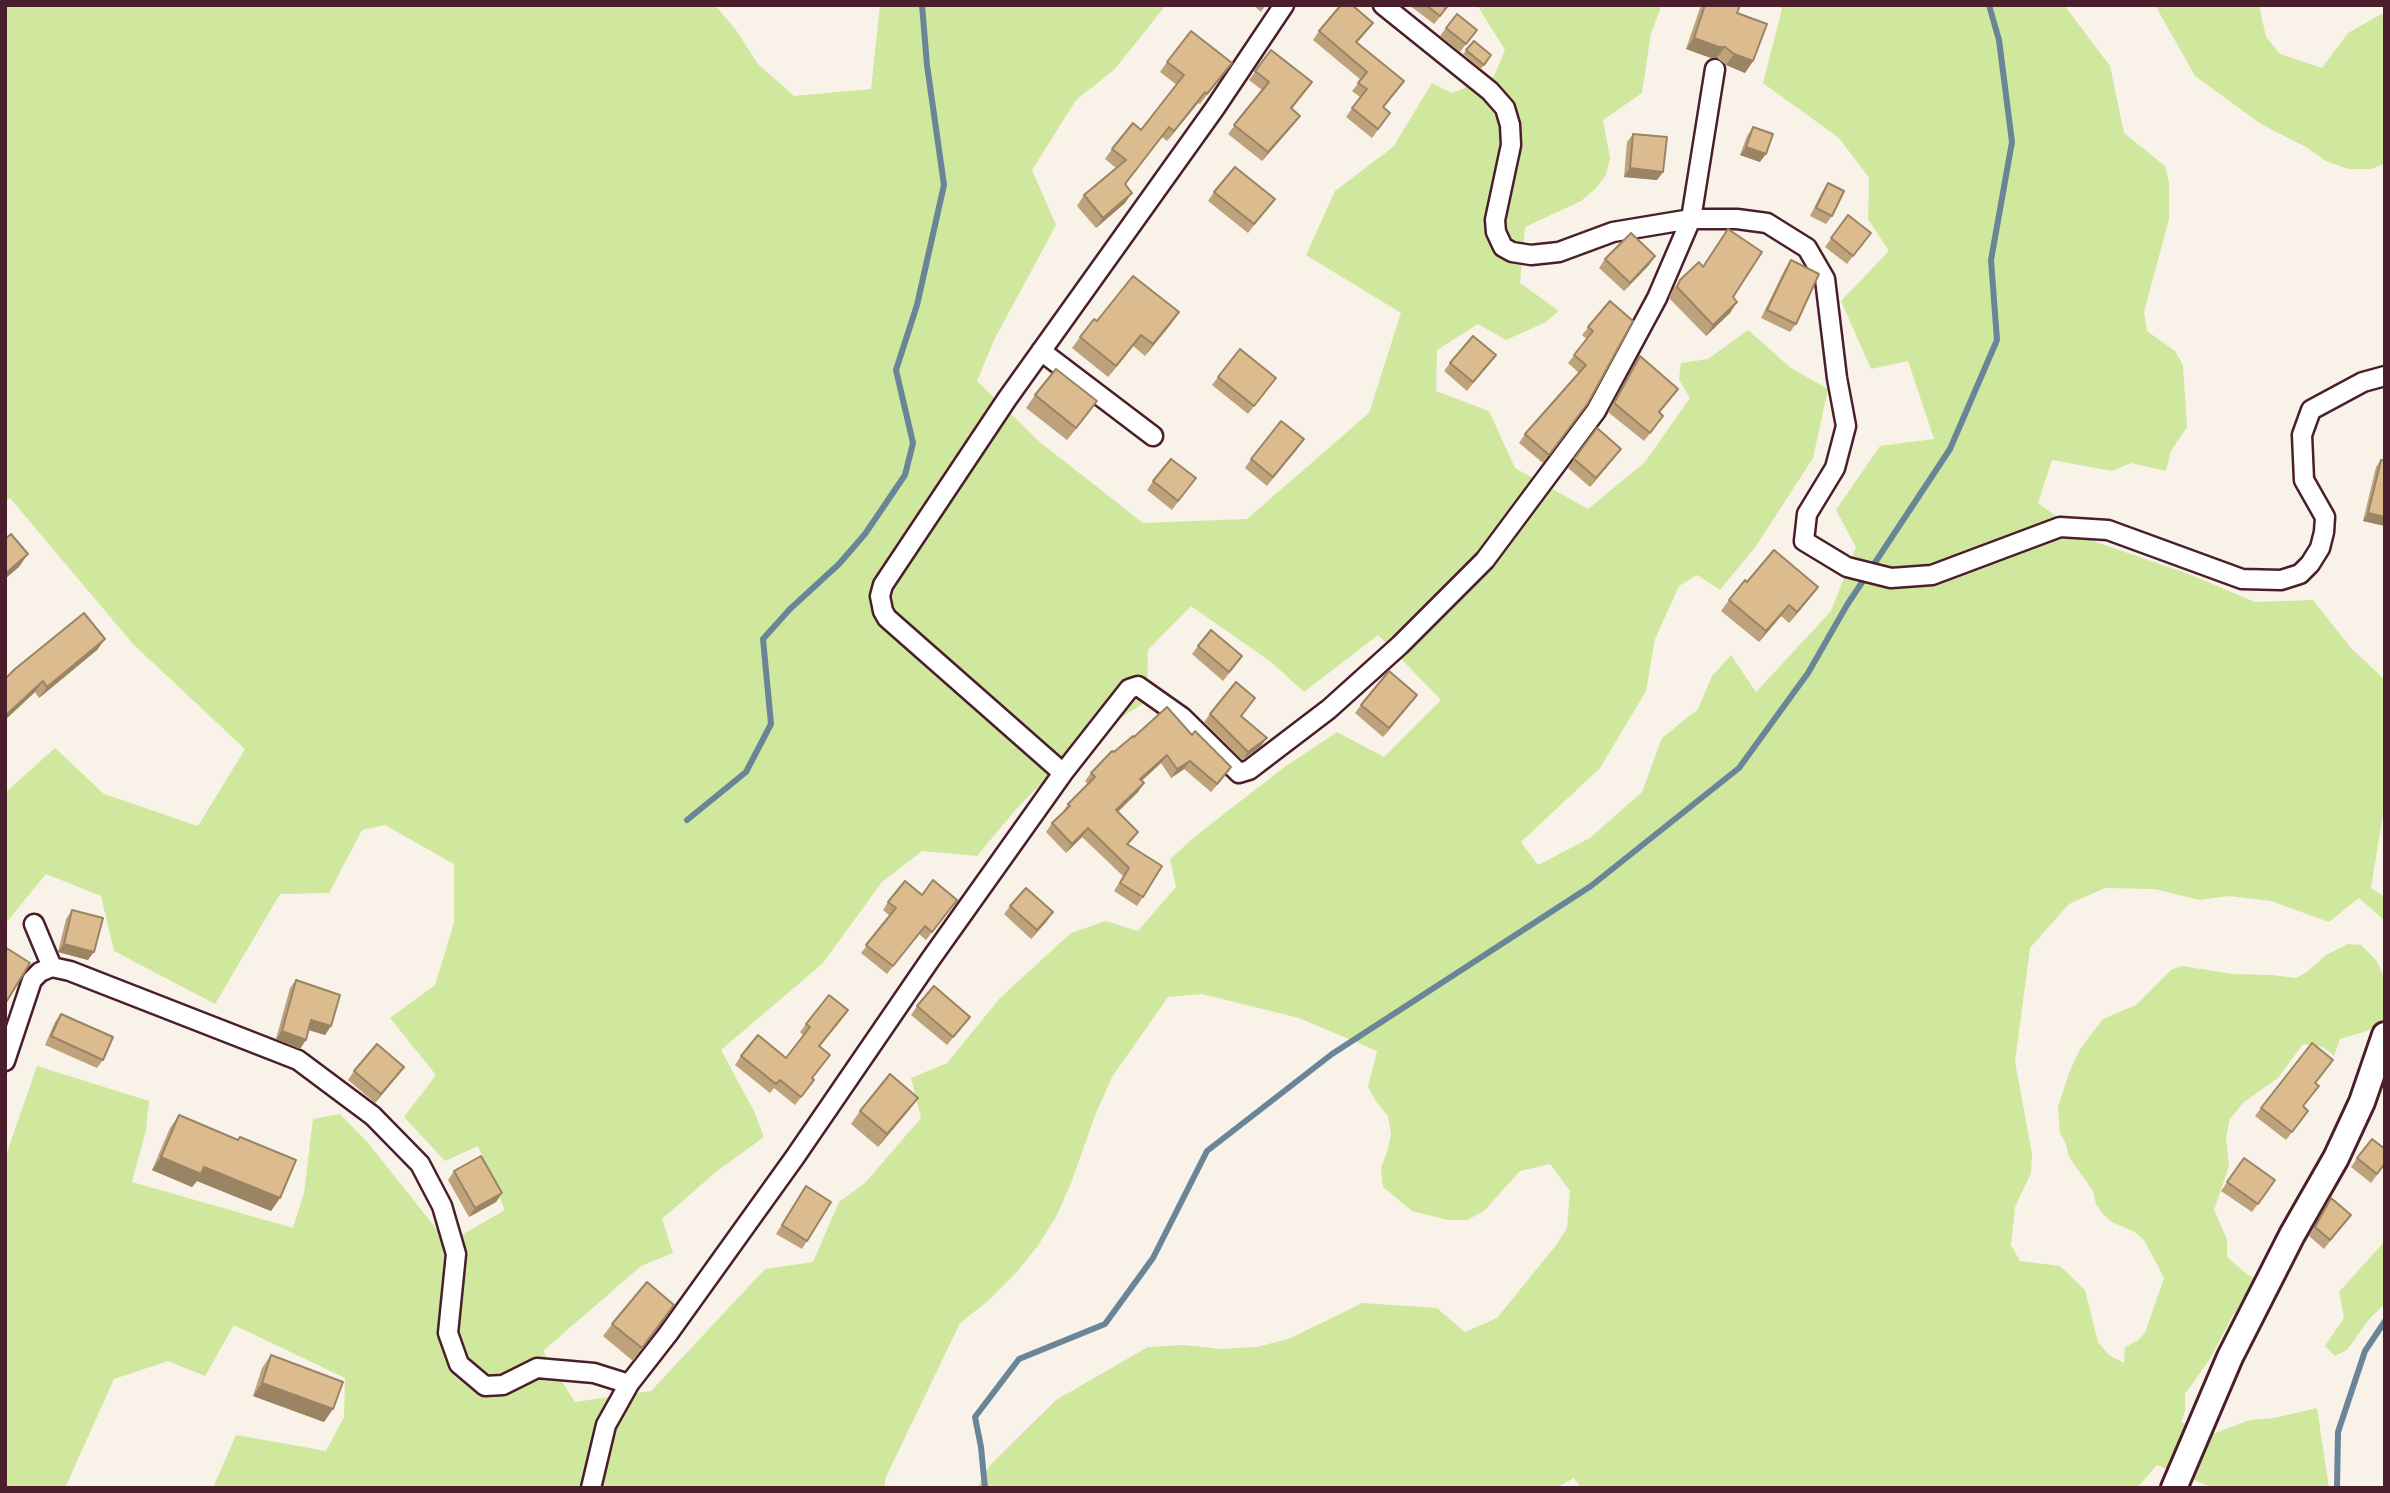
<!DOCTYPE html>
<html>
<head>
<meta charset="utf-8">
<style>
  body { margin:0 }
  #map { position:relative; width:2390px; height:1493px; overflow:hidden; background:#f8f2e9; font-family:"Architects Daughter",sans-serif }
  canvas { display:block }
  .frame { position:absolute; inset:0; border:7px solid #4a1f2b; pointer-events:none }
</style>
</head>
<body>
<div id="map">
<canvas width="2390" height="1493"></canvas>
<div class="frame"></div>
</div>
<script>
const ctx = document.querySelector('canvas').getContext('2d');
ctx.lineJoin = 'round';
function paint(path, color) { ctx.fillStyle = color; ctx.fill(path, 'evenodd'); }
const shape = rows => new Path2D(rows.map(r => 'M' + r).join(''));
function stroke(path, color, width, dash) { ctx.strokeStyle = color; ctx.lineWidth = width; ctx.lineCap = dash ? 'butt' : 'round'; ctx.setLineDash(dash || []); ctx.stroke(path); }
const green = shape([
  [5,5,715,5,736,30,758,64,794,96,871,89,880,5,1166,5,1114,70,1076,100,1032,170,1056,225,994,340,977,381,1041,443,1143,523,1247,519,1369,413,1401,313,1306,255,1335,191,1393,147,1432,83,1452,93,1494,76,1505,50,1477,5,1662,5,1651,33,1642,93,1603,120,1610,158,1606,175,1595,189,1581,201,1525,227,1520,283,1559,311,1544,323,1506,340,1478,324,1437,350,1436,391,1489,411,1515,468,1588,509,1645,462,1690,398,1679,379,1681,363,1708,359,1748,330,1791,368,1828,389,1813,458,1756,546,1720,590,1697,575,1679,586,1655,639,1646,691,1600,768,1521,842,1538,865,1590,838,1642,792,1662,738,1698,709,1712,676,1731,655,1756,692,1831,611,1856,547,1836,510,1880,446,1934,439,1908,361,1871,369,1841,301,1889,251,1868,219,1869,178,1839,138,1763,83,1782,9,1775,5,2064,5,2110,66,2124,133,2165,166,2169,183,2169,219,2144,312,2147,331,2175,351,2183,365,2187,427,2171,451,2166,471,2131,463,2112,471,2052,460,2038,503,2087,539,2189,574,2255,602,2313,600,2350,647,2385,680,2385,802,2371,888,2385,897,2385,921,2359,898,2329,922,2271,901,2229,896,2200,900,2154,889,2105,888,2069,904,2030,948,2015,1062,2032,1154,2031,1173,2015,1207,2011,1245,2020,1261,2060,1266,2085,1290,2098,1342,2109,1355,2124,1363,2125,1347,2137,1341,2145,1333,2164,1278,2144,1240,2135,1232,2112,1222,2103,1214,2096,1204,2093,1191,2069,1157,2066,1144,2060,1133,2058,1107,2069,1073,2080,1049,2103,1019,2136,1005,2171,970,2182,966,2233,974,2271,975,2296,978,2307,972,2326,955,2348,944,2361,945,2377,961,2385,980,2385,1018,2367,1031,2340,1039,2334,1056,2323,1047,2303,1044,2278,1078,2244,1102,2230,1119,2226,1137,2229,1166,2214,1210,2227,1239,2227,1257,2248,1275,2257,1279,2232,1317,2210,1359,2185,1394,2185,1411,2181,1422,2212,1434,2250,1420,2274,1418,2317,1408,2329,1488,2213,1488,2157,1465,2137,1488,1581,1488,1574,1478,1556,1488,977,1488,990,1465,1056,1400,1148,1347,1183,1345,1221,1349,1257,1347,1291,1338,1362,1303,1437,1308,1465,1332,1497,1318,1557,1244,1567,1228,1570,1191,1550,1164,1520,1171,1484,1211,1467,1220,1448,1220,1412,1211,1383,1187,1381,1168,1387,1152,1391,1134,1388,1116,1377,1103,1368,1087,1377,1051,1299,1018,1202,994,1168,997,1112,1077,1096,1113,1071,1183,1056,1217,1037,1247,1014,1275,988,1301,960,1323,886,1477,884,1488,213,1488,236,1435,326,1451,344,1417,345,1378,234,1325,205,1376,168,1361,114,1379,65,1488,5,1488,5,1158,37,1066,149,1101,146,1130,132,1182,293,1228,304,1193,313,1119,340,1114,369,1144,442,1236,444,1245,505,1210,478,1146,445,1161,404,1117,436,1075,390,1018,435,985,454,923,454,864,385,825,362,830,329,893,280,894,215,1004,114,951,101,896,46,874,5,924,5,793,55,748,104,794,198,826,245,749,133,644,10,498,5,500],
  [1191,606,1271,662,1304,692,1378,635,1441,700,1384,757,1337,732,1286,766,1198,834,1170,859,1176,887,1138,931,1106,921,1071,933,1000,998,947,1063,911,1078,921,1118,865,1183,839,1202,813,1262,765,1269,651,1391,575,1402,543,1351,641,1266,673,1253,662,1219,717,1171,764,1137,754,1111,721,1050,823,963,882,882,922,851,977,856,1018,807,1083,742,1147,701,1148,650],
  [2155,5,2259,5,2266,37,2280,54,2322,68,2348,33,2385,12,2385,163,2372,169,2348,169,2326,161,2306,147,2261,124,2195,76],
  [2385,1241,2385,1304,2370,1318,2347,1350,2335,1356,2325,1346,2344,1318,2339,1292]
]);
const stream = shape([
  [687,820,746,772,771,724,763,639,790,609,839,564,865,534,905,475,913,443,896,370,917,305,944,185,927,65,922,5],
  [985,1488,981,1447,975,1417,1019,1359,1105,1324,1153,1258,1207,1151,1332,1054,1591,886,1739,768,1808,673,1847,605,1950,449,1997,340,1991,260,2012,142,1999,40,1989,5],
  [2337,1488,2338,1432,2365,1351,2385,1321]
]);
const street = shape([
  [1383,5,1490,91,1505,108,1510,125,1511,145,1495,220,1496,232,1503,247,1512,252,1531,255,1559,252,1613,232,1691,219,1737,219,1767,223,1807,248,1825,279,1837,378,1846,426,1835,468,1807,514,1804,541,1847,567,1891,578,1932,575,2060,527,2108,530,2242,579,2281,580,2300,574,2310,564,2320,548,2324,532,2325,517,2304,480,2302,435,2311,410,2363,382,2385,376],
  [1041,351,1153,436],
  [1063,773,1129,689,1138,686,1182,717,1239,773,1249,770,1329,709,1400,645,1485,560,1596,411,1657,298,1691,219,1715,69],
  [34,924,52,967,70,971,298,1060,373,1116,420,1164,442,1206,456,1254,448,1333,459,1364,485,1386,503,1385,537,1368,594,1373,629,1384],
  [5,1061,32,980,40,972,52,967],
  [591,1488,606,1425,629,1384,668,1334,795,1157,930,960,1063,773,887,618,883,611,880,596,883,585,1007,399,1215,108,1284,5]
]);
const secondary = shape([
  [2174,1488,2230,1357,2292,1235,2336,1158,2362,1102,2385,1035]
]);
const wall = shape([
  [1253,5,1266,5,1261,12],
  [1409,5,1450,5,1434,24],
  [1701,5,1740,5,1737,13,1753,61,1745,73,1726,65,1717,58,1711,58,1686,49],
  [1446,28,1477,30,1460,52,1440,36],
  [1319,31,1367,31,1357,43,1398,89,1383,108,1384,122,1372,138,1346,117,1360,97,1352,91,1361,80,1313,40],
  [1474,41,1491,55,1481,69,1463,54],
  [1271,50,1312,82,1292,109,1294,124,1262,161,1228,134,1262,90,1249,80],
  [1167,62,1224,73,1200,104,1198,103,1167,141,1162,137,1125,184,1125,203,1096,228,1077,206,1084,195,1116,168,1105,159,1112,149,1141,130,1177,85,1160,72],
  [1753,127,1760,162,1740,155,1747,136],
  [1633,134,1663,172,1657,180,1624,177,1627,142],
  [1828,183,1832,216,1826,224,1810,216,1822,192],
  [1214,192,1275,199,1248,233,1208,201],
  [1848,215,1871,233,1847,264,1825,247],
  [1655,256,1649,265,1624,291,1599,268,1605,259],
  [1791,260,1796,324,1790,332,1761,318,1785,269],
  [1680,280,1733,297,1737,302,1730,313,1706,336,1669,298,1672,291],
  [1610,301,1588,403,1543,463,1519,443,1525,434,1579,373,1568,363,1587,339,1582,335],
  [1179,312,1145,356,1133,346,1108,377,1072,348,1080,337,1097,321],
  [1496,355,1467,391,1444,371,1450,363],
  [1640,356,1672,397,1659,413,1663,416,1644,441,1608,412,1634,365],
  [1218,377,1276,378,1248,414,1212,385],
  [1035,395,1097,401,1067,440,1026,408],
  [1597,428,1615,457,1590,487,1568,468],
  [1298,448,1267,486,1245,468,1251,459],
  [2381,460,2385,461,2385,526,2363,521,2376,467],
  [1196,478,1172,510,1147,490,1153,481],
  [1747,582,1810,598,1789,623,1781,616,1759,642,1721,611,1729,600],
  [105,639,97,650,39,698,35,692,5,720,5,679],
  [1198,646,1236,665,1223,681,1192,654],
  [1411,703,1383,737,1355,713,1361,705],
  [1249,707,1242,716,1261,746,1242,760,1204,722,1210,714],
  [1134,737,1225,776,1211,792,1184,769,1171,778,1161,763,1141,781,1144,783,1138,792,1118,812,1138,832,1128,845,1143,897,1137,906,1114,891,1123,876,1082,837,1066,853,1046,832,1052,823,1062,813,1068,804,1088,784,1085,781,1091,773,1114,752],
  [922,895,957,900,926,940,919,934,887,974,861,953,890,916,883,910,888,902],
  [1010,906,1047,921,1031,939,1004,914],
  [72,910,88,960,58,952,66,919],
  [296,980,331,1026,325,1035,309,1030,300,1049,276,1039,290,988],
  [917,1006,964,1025,947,1045,911,1015],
  [61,1014,103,1060,97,1068,45,1045,55,1022],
  [842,1019,819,1046,830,1055,812,1078,814,1080,795,1105,774,1088,770,1093,735,1065,741,1056,786,1058,804,1036,800,1032,806,1024],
  [2333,1060,2316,1083,2303,1107,2302,1119,2286,1140,2255,1116,2261,1108],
  [354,1071,398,1075,375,1103,348,1080],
  [909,1110,878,1147,851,1124,860,1111],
  [179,1115,237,1140,240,1137,280,1198,271,1211,197,1181,192,1187,152,1170,170,1128],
  [2244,1158,2275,1180,2252,1212,2221,1191],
  [2357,1158,2385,1164,2371,1183,2351,1167],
  [454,1171,502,1193,496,1202,469,1217,448,1180],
  [806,1186,807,1241,802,1249,776,1234],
  [2331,1198,2351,1215,2324,1249,2309,1236],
  [674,1305,633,1361,603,1336,612,1324],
  [271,1355,324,1422,253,1396,262,1368]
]);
const shadedWall = shape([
  [1694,38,1725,47,1717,58,1711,58,1686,49],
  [1734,54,1753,61,1745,73,1726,65],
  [1205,92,1198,103,1167,141,1174,131],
  [1300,116,1294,124,1262,161,1268,152],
  [1746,147,1766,154,1760,162,1740,155],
  [1630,168,1663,172,1657,180,1624,177],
  [1132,193,1125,203,1096,228,1103,218],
  [1655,256,1649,265,1624,291,1630,283],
  [1737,302,1730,313,1706,336,1713,325],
  [1179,312,1171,324,1145,356,1153,344],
  [1141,335,1133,346,1108,377,1116,366],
  [1097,401,1088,414,1067,440,1076,428],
  [1621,449,1615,457,1590,487,1596,478],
  [2368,513,2385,517,2385,526,2363,521],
  [28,554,19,567,5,579,5,574],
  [1818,587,1810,598,1789,623,1797,612],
  [1789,605,1781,616,1759,642,1766,631],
  [105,639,97,650,39,698,47,687],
  [43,681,35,692,5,720,5,716],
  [1417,695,1411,703,1383,737,1389,728],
  [1267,738,1261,746,1242,760,1248,752],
  [1167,755,1161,763,1134,788,1140,779],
  [1190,761,1184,769,1171,778,1177,769],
  [1144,783,1138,792,1110,819,1116,810],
  [1088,828,1082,837,1066,853,1072,844],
  [1053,912,1047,921,1031,939,1037,930],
  [64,944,94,952,88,960,58,952],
  [311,1020,331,1026,325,1035,305,1029],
  [282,1031,306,1040,300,1049,276,1039],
  [404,1067,398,1075,375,1103,381,1094],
  [918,1098,909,1110,878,1147,887,1134],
  [161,1157,204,1167,280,1198,271,1211,197,1181,192,1187,152,1170],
  [502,1193,496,1202,469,1217,475,1208],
  [262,1383,333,1409,324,1422,253,1396]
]);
const building = shape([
  [1341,5,1352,5,1373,23,1356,42,1404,81,1383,107,1390,113,1378,129,1352,108,1367,89,1358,83,1367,72,1319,31,1341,5],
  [1426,5,1448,5,1440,16,1426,5],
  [1705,5,1740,5,1737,13,1767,24,1753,61,1734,54,1725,47,1719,47,1694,38,1705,5],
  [1457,14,1477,30,1466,44,1446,28,1457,14],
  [1191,31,1232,63,1207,94,1205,92,1174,131,1169,127,1125,184,1132,193,1103,218,1084,195,1126,160,1112,149,1133,123,1141,130,1184,75,1167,62,1191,31],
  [1474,41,1491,55,1484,65,1466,50,1474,41],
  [1271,50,1312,82,1291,108,1300,116,1268,152,1234,125,1269,82,1255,71,1271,50],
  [1753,127,1773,134,1766,154,1746,147,1753,127],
  [1633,134,1667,137,1663,172,1630,168,1633,134],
  [1235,167,1275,199,1254,224,1214,192,1235,167],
  [1828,183,1844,191,1832,216,1816,208,1828,183],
  [1848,215,1871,233,1853,256,1831,238,1848,215],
  [1728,229,1762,252,1733,297,1737,302,1713,325,1677,287,1680,280,1699,262,1703,267,1728,229],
  [1631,233,1655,256,1630,283,1605,259,1631,233],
  [1791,260,1819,274,1796,324,1767,310,1791,260],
  [1133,276,1179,312,1153,344,1141,335,1116,366,1080,337,1094,319,1097,321,1133,276],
  [1610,301,1633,321,1588,403,1549,455,1525,434,1586,365,1574,355,1593,331,1588,327,1610,301],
  [1473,336,1496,355,1473,382,1450,363,1473,336],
  [1240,349,1276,378,1254,406,1218,377,1240,349],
  [1640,356,1678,389,1659,412,1663,416,1650,433,1614,403,1640,356],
  [1056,369,1097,401,1076,428,1035,395,1056,369],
  [1281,421,1304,439,1273,477,1251,459,1281,421],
  [1597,428,1621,449,1596,478,1574,459,1597,428],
  [1171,459,1196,478,1178,501,1153,481,1171,459],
  [2381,460,2385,461,2385,517,2368,513,2381,460],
  [11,534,28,554,5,574,5,539,11,534],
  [1774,550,1818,587,1797,612,1789,605,1766,631,1729,600,1745,580,1747,582,1774,550],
  [84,613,105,639,47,687,43,681,5,716,5,679,15,669,84,613],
  [1211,630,1242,656,1229,672,1198,646,1211,630],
  [1389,671,1417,695,1389,728,1361,705,1389,671],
  [1236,682,1255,698,1241,716,1267,738,1248,752,1210,714,1236,682],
  [1167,707,1192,735,1195,731,1231,767,1217,784,1190,761,1177,769,1167,755,1140,779,1144,783,1116,810,1138,832,1127,844,1162,866,1143,897,1120,883,1129,868,1088,828,1072,844,1052,823,1070,806,1068,804,1095,777,1091,773,1112,751,1114,752,1133,736,1134,737,1167,707],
  [933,880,957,900,932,932,925,926,893,966,866,945,896,908,888,902,905,881,922,895,933,880],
  [1026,888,1053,912,1037,930,1010,906,1026,888],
  [72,910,103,918,94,952,64,944,72,910],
  [5,947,30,963,5,1004,5,947],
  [296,980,340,995,331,1026,311,1020,306,1040,282,1031,296,980],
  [934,986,970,1017,953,1037,917,1006,934,986],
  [829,995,848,1010,819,1046,830,1055,812,1078,814,1080,801,1097,780,1080,776,1084,741,1056,758,1035,786,1058,810,1027,806,1024,829,995],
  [61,1014,113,1037,103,1060,51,1036,61,1014],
  [2312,1043,2333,1060,2315,1083,2319,1086,2303,1106,2308,1111,2292,1132,2261,1108,2312,1043],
  [377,1044,404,1067,381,1094,354,1071,377,1044],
  [890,1074,918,1098,887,1134,860,1111,890,1074],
  [179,1115,238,1140,240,1137,296,1160,280,1198,204,1167,201,1174,161,1157,179,1115],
  [2372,1139,2385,1149,2385,1163,2377,1174,2357,1158,2372,1139],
  [481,1156,502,1193,475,1208,454,1171,481,1156],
  [2244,1158,2275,1180,2258,1204,2227,1182,2244,1158],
  [806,1186,831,1202,807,1241,782,1225,806,1186],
  [2331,1198,2351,1215,2330,1240,2315,1227,2331,1198],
  [647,1282,674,1305,642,1348,612,1324,647,1282],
  [271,1355,343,1382,333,1409,262,1383,271,1355]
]);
paint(green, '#cfe89e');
stroke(stream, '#6a8498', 6);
stroke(street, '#4a1f2b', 23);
stroke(secondary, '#4a1f2b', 30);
stroke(street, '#fff', 18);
stroke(secondary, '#fff', 24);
paint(wall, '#bda27b');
paint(shadedWall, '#9a8464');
paint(building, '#dcbc8f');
stroke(building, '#9a8464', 2);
</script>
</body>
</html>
